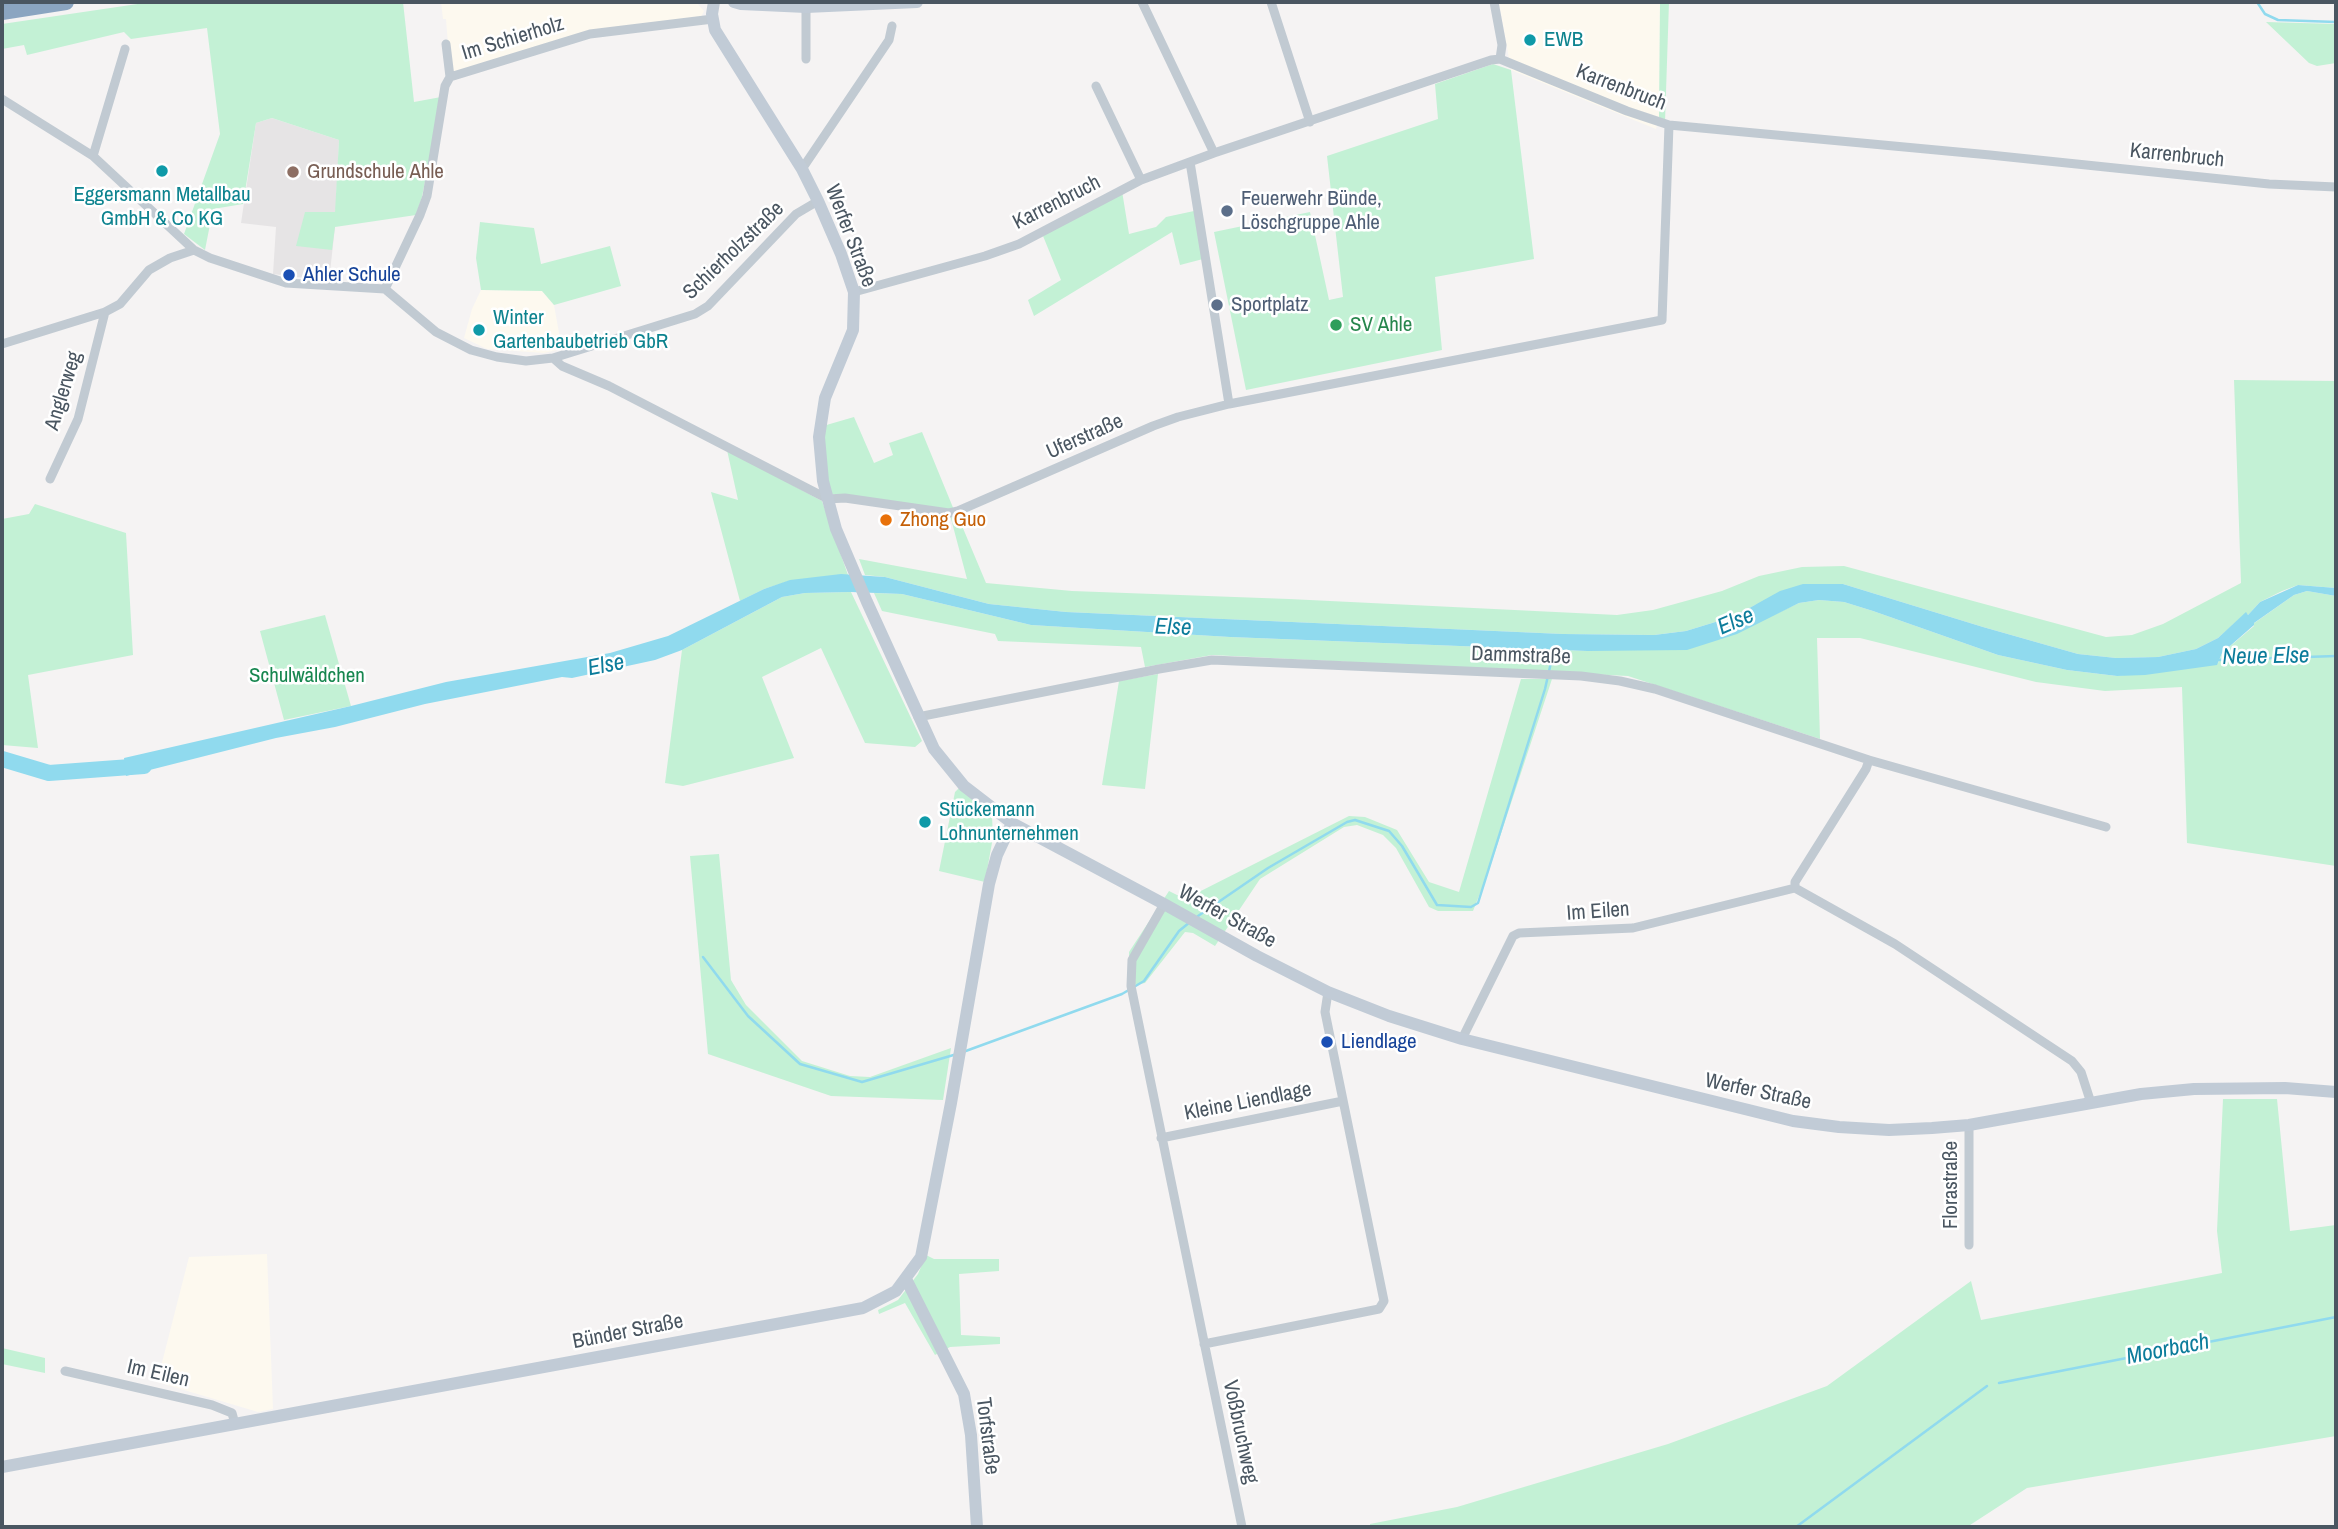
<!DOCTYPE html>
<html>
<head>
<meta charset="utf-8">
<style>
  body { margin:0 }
  #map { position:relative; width:2338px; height:1529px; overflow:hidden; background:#f5f3f3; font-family:"Archivo Narrow",sans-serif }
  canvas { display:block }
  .frame { position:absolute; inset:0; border:4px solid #4a5661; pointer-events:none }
</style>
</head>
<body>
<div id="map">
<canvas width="2338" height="1529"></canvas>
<div class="frame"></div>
</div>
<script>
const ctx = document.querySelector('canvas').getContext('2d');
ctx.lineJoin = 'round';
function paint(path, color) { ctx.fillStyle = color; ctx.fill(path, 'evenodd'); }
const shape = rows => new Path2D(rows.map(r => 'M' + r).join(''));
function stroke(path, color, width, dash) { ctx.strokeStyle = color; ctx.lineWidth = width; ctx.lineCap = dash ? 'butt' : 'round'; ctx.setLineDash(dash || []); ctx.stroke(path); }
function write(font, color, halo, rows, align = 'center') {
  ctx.font = font + ' "Archivo Narrow",sans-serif'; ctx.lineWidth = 5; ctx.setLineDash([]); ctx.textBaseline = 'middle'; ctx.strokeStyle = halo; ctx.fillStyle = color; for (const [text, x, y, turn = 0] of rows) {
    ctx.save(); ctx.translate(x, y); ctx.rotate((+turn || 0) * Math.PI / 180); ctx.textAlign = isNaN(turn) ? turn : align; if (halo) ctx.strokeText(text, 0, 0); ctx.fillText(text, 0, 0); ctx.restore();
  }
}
const commercial = shape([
  [441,2,696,2,704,11,700,19,633,27,453,72,450,69,446,19,443,19],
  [1499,2,1660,2,1659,117,1656,129,1511,70],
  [481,290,542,291,554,305,562,349,544,353,487,349,464,338,472,309],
  [267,1254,273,1409,258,1412,157,1382,189,1257]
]);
const education = shape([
  [272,118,339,140,335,227,329,281,273,274,276,227,241,223,256,123]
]);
const green = shape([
  [151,2,403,2,414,102,441,97,422,197,416,215,335,227,332,250,296,246,305,212,335,212,339,140,272,118,256,123,243,204,213,209,205,250,184,234,220,134,207,28,131,39,124,32,27,55,24,45,2,49,2,24],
  [1660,2,1669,2,1665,122,1659,117],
  [2266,22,2336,24,2336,63,2317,66,2309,63],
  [1493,64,1511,70,1534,259,1435,277,1442,350,1246,390,1214,232,1310,212,1329,300,1343,297,1327,156,1438,119,1435,84],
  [1122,191,1129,234,1156,227,1166,217,1194,211,1203,259,1180,265,1172,232,1034,316,1028,300,1061,280,1043,236],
  [480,222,534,228,541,264,610,246,621,286,554,305,542,291,481,290,476,258],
  [2234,380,2335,381,2336,588,2298,585,2282,591,2260,602,2248,615,2246,613,2218,638,2196,649,2158,657,2116,658,2078,654,1983,627,1843,584,1755,605,1735,616,1686,631,1654,635,1563,634,1066,612,989,604,885,577,865,575,859,559,967,579,950,515,957,514,986,583,1072,591,1289,599,1617,615,1653,610,1722,591,1759,576,1802,567,1844,566,2106,637,2132,635,2163,624,2241,583],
  [854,417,874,463,893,455,889,443,922,432,954,510,831,494,824,465,823,426],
  [727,450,822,501,848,575,789,581,764,589,740,601,711,492,738,500],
  [35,504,126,533,133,655,28,675,38,748,2,745,2,519,29,514],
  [2307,591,2336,596,2336,866,2187,843,2182,687,2105,691,2036,682,1860,638,1817,638,1820,739,1628,676,1212,655,1145,667,1141,647,998,641,995,634,882,611,874,593,902,594,1031,625,1230,637,1587,651,1769,617,1799,603,1819,600,1844,602,1873,611,1998,655,2067,670,2117,676,2218,663,2222,653,2254,626,2253,624,2294,595],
  [851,592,922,741,915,747,865,743,821,648,762,677,794,758,683,786,665,783,682,650,782,597,805,593],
  [325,615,351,706,284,720,260,631],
  [1158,674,1145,789,1102,785,1119,681],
  [1521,679,1552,679,1488,873,1473,911,1438,911,1429,907,1396,848,1383,835,1357,825,1344,827,1260,879,1215,946,1193,933,1185,932,1145,983,1129,986,1129,952,1169,891,1185,899,1349,816,1365,817,1397,830,1429,882,1459,892],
  [960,787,992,816,993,837,985,882,939,871,955,792],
  [719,854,731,980,746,1005,802,1061,850,1076,870,1077,951,1048,943,1100,831,1096,708,1054,690,856],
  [2223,1099,2277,1099,2290,1231,2336,1225,2336,1436,2027,1488,1967,1527,1370,1527,1370,1524,1457,1507,1668,1444,1827,1386,1971,1281,1981,1320,2222,1273,2217,1231],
  [926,1255,934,1259,999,1259,999,1271,959,1274,961,1335,1000,1337,1000,1344,950,1347,935,1355,905,1303,879,1314,878,1310,898,1300,918,1274],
  [2,1348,45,1358,45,1373,2,1364]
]);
const water = shape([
  [841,574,885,577,989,604,1066,612,1563,634,1654,635,1686,631,1735,616,1780,591,1803,584,1843,584,1983,627,2078,654,2116,658,2158,657,2196,649,2218,638,2246,612,2248,615,2260,602,2298,585,2336,588,2336,596,2307,591,2294,595,2254,623,2254,625,2222,653,2217,665,2145,675,2117,676,2067,670,1998,655,1873,611,1844,602,1819,600,1799,603,1737,634,1687,650,1587,651,1230,637,1031,625,902,594,851,592,805,593,782,597,682,650,655,660,572,678,562,677,425,704,335,727,276,738,126,776,124,758,351,706,446,682,610,653,668,636,764,589,790,580]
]);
const stream = shape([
  [2257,2,2265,14,2278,20,2336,22],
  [2216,660,2336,656],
  [1198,916,1268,868,1347,822,1355,820,1389,831,1402,846,1437,905,1471,907,1478,903,1545,689,1554,649],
  [703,957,748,1016,800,1064,862,1082,957,1054],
  [963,1052,1122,994,1144,981,1179,931,1190,922],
  [1999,1383,2336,1317],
  [1796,1527,1987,1386]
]);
const river = shape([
  [2,759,49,773,144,766]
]);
const street = shape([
  [1142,2,1214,153],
  [1271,2,1310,122],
  [1494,2,1502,45,1500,59],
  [446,44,450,77],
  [806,59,806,7],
  [1096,86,1141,180],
  [2,99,93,156,194,250,210,258,286,283,385,289,436,332,471,350,497,357,526,361,553,358,695,314,708,306,796,214,818,201],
  [93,156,125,49],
  [1190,162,1229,404],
  [802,169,889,40,892,26],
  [385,289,420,215,427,196,445,86,450,77,590,34,713,19],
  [854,292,985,256,1019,244,1141,180,1214,153,1491,60,1500,59,1627,111,1669,125,1990,155,2269,184,2336,187],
  [2,344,105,312,120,304,149,270,170,258,194,250],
  [553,358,562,366,609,386,828,499,845,498,949,513,958,511,1153,426,1178,417,1229,404,1662,320,1669,125],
  [50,479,78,419,105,312],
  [918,717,1159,669,1212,660,1581,676,1620,681,1655,689,1869,760,2106,827],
  [1795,888,1795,882,1866,769,1869,760],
  [1164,904,1132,960,1131,986,1242,1527],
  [1462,1039,1513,936,1519,933,1633,928,1795,888,1895,944,2072,1061,2081,1072,2091,1103],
  [1161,1138,1343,1101],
  [1969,1245,1969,1125],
  [1204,1344,1379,1309,1384,1301,1325,1012,1328,992],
  [65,1371,212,1405,232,1413,235,1424]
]);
const secondary = shape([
  [714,2,712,14,715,30,802,169,818,201,841,254,854,292,853,330,825,398,819,437,823,481,836,529,867,602,934,749,964,786,1012,823,1164,904,1257,956,1328,992,1389,1016,1462,1039,1793,1121,1839,1127,1889,1130,1932,1128,1969,1125,2141,1094,2194,1089,2285,1088,2336,1092],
  [734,2,741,4,806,7,917,2],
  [906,1279,964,1394,971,1435,977,1527],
  [2,1467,863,1308,896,1291,921,1257,951,1103,989,884,997,855,1012,823]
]);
const highway = shape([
  [2,12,66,2]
]);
const markers = [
  [1530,40,7,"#0f9aa8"],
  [162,171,7,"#0f9aa8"],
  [293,172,7,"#8d6e63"],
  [1227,211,7,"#5c6f8a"],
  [289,275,7,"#1a4fb4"],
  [1217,305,7,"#5c6f8a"],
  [1336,325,7,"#2e9e5b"],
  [479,330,7,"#0f9aa8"],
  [886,520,7,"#e8710a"],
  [925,822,7,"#0f9aa8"],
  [1327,1042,7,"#1a4fb4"]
];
const streetNames = [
  ["Im Schierholz",513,39,-17],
  ["Karrenbruch",1621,88,21],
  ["Karrenbruch",2177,156,6],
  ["Karrenbruch",1057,203,-27],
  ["Werfer Straße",850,236,69],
  ["Schierholzstraße",734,251,-44],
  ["Anglerweg",64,391,-73],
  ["Uferstraße",1085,437,-24],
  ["Dammstraße",1521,656,2],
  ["Im Eilen",1598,912,-4],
  ["Werfer Straße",1227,917,29],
  ["Werfer Straße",1758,1092,12],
  ["Kleine Liendlage",1248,1102,-11],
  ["Florastraße",1951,1185,-90],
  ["Bünder Straße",628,1332,-11],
  ["Im Eilen",158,1374,13],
  ["Voßbruchweg",1240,1432,78],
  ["Torfstraße",987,1436,83]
];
const cultureNames = [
  ["EWB",1544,40],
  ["Eggersmann Metallbau",162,195,"center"],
  ["GmbH & Co KG",162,219,"center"],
  ["Winter",493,318],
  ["Gartenbaubetrieb GbR",493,342],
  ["Stückemann",939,810],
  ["Lohnunternehmen",939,834]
];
const educationNames = [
  ["Grundschule Ahle",307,172]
];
const serviceNames = [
  ["Feuerwehr Bünde,",1241,199],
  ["Löschgruppe Ahle",1241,223],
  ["Sportplatz",1231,305]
];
const transitNames = [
  ["Ahler Schule",303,275],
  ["Liendlage",1341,1042]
];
const leisureNames = [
  ["SV Ahle",1350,325]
];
const foodNames = [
  ["Zhong Guo",900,520]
];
const parkNames = [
  ["Schulwäldchen",307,676]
];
const waterNames = [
  ["Else",1736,622,-23],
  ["Else",1173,628,2],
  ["Neue Else",2266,657,-1],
  ["Else",606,666,-11],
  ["Moorbach",2168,1350,-11]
];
paint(commercial, '#fdf9ef');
paint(education, '#e6e4e5');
paint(green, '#c3f1d5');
paint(water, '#90daee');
stroke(stream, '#90daee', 2.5);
stroke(river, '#90daee', 16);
stroke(street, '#c1cad2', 9);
stroke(secondary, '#c1cbd6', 12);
stroke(highway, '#8ba5c1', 16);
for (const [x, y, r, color] of markers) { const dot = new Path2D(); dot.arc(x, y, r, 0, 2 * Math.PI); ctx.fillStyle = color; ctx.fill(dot); stroke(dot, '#fff', 2.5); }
write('21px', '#4a5661', '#fff', streetNames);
write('21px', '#0d838f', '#fff', cultureNames, 'left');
write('21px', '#785e54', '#fff', educationNames, 'left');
write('21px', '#4e5e75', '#fff', serviceNames, 'left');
write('21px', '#164399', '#fff', transitNames, 'left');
write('21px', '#27864d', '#fff', leisureNames, 'left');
write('21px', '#c56008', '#fff', foodNames, 'left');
write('21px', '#17864f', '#fff', parkNames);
write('italic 23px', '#0c7c9b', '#fff', waterNames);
</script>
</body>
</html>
